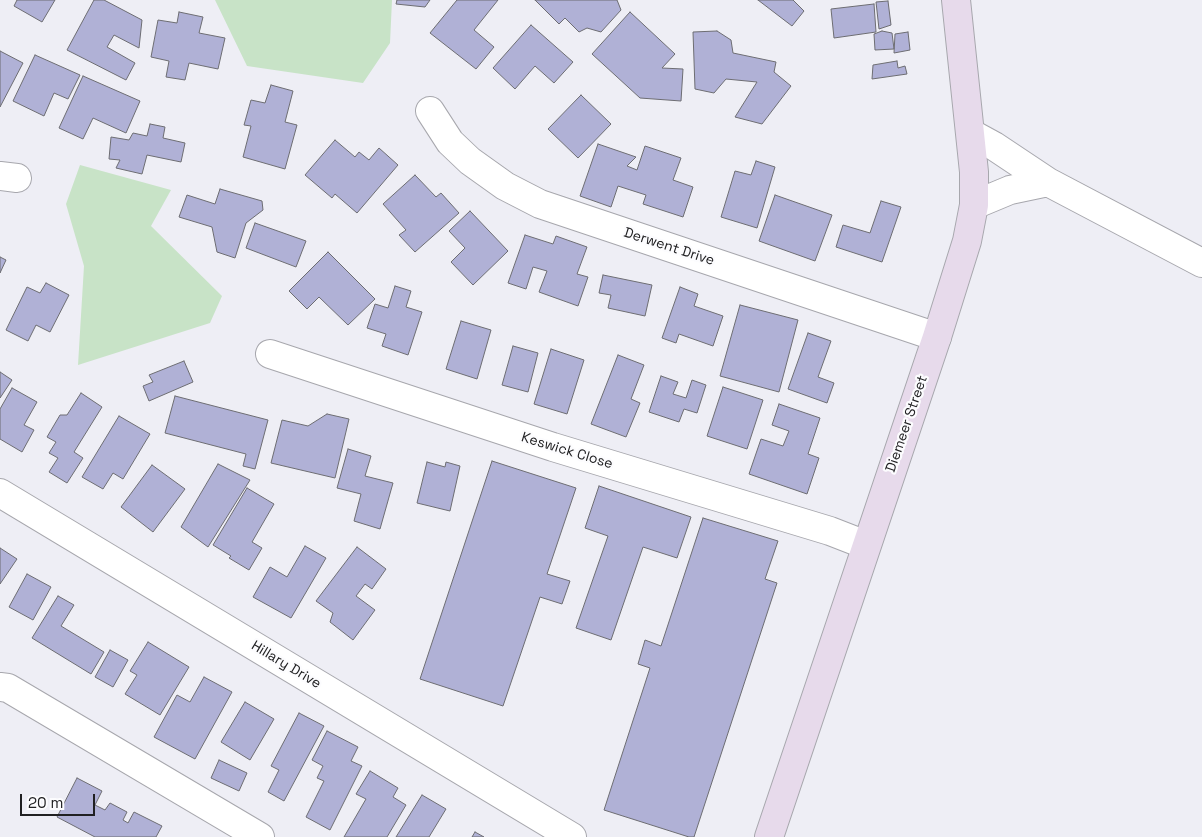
<!DOCTYPE html>
<html>
<head>
<meta charset="utf-8">
<style>
  body { margin:0 }
  #map { position:relative; width:1202px; height:837px; overflow:hidden; background:#eeeef5; font-family:"Space Grotesk",sans-serif }
  canvas { display:block }
  .scale { position:absolute; left:20px; top:794px; width:75px; height:22px; box-sizing:border-box; border:2px solid #202022; border-top:0; padding-left:6px; font-size:15px; line-height:18px; white-space:nowrap; color:#202022; -webkit-text-stroke:4px #fcfcfe; paint-order:stroke }
</style>
</head>
<body>
<div id="map">
<canvas width="1202" height="837"></canvas>
<div class="scale">20 m</div>
</div>
<script>
const ctx = document.querySelector('canvas').getContext('2d');
ctx.lineJoin = 'round';
function paint(path, color) { ctx.fillStyle = color; ctx.fill(path, 'evenodd'); }
const shape = rows => new Path2D(rows.map(r => 'M' + r).join(''));
function stroke(path, color, width, dash) { ctx.strokeStyle = color; ctx.lineWidth = width; ctx.lineCap = dash ? 'butt' : 'round'; ctx.setLineDash(dash || []); ctx.stroke(path); }
function write(font, color, halo, rows, align = 'center') {
  ctx.font = font + ' "Space Grotesk",sans-serif'; ctx.lineWidth = 4.5; ctx.setLineDash([]); ctx.textBaseline = 'middle'; ctx.strokeStyle = halo; ctx.fillStyle = color; for (const [text, x, y, turn = 0] of rows) {
    ctx.save(); ctx.translate(x, y); ctx.rotate((+turn || 0) * Math.PI / 180); ctx.textAlign = isNaN(turn) ? turn : align; if (halo) ctx.strokeText(text, 0, 0); ctx.fillText(text, 0, 0); ctx.restore();
  }
}
const green = shape([
  [215,0,392,0,390,43,363,83,247,66],
  [80,165,171,190,151,226,222,296,210,323,78,365,84,266,66,204]
]);
const building = shape([
  [17,0,55,0,42,22,14,6,17,0],
  [94,0,104,0,142,20,139,48,114,35,107,47,135,63,126,80,67,50,94,0],
  [397,0,430,0,425,7,396,4,397,0],
  [457,0,498,0,474,30,494,47,476,69,430,33,457,0],
  [535,0,617,0,621,10,601,32,587,28,579,32,565,18,559,24,535,0],
  [758,0,793,0,804,11,792,26,758,0],
  [888,1,891,25,879,29,876,2,888,1],
  [874,4,876,32,834,38,831,9,874,4],
  [179,12,203,17,199,33,225,38,218,69,189,63,185,80,166,77,169,61,151,57,158,20,177,23,179,12],
  [630,12,675,54,662,68,683,69,681,101,640,98,592,54,630,12],
  [531,25,573,62,554,83,535,66,515,89,493,68,531,25],
  [717,31,731,40,733,53,776,62,774,72,791,86,762,124,735,117,757,82,726,79,714,93,695,89,693,32,717,31],
  [882,31,892,33,894,49,875,50,874,34,882,31],
  [908,32,910,50,894,53,895,34,908,32],
  [0,51,23,63,0,107,0,51],
  [35,55,80,75,68,99,54,93,44,116,13,101,35,55],
  [897,61,898,68,905,66,907,74,872,79,873,65,897,61],
  [83,76,140,101,126,133,93,118,83,139,59,128,83,76],
  [271,85,293,91,285,122,297,125,285,169,243,157,251,126,244,125,251,100,265,103,271,85],
  [581,95,611,124,578,158,548,129,581,95],
  [150,124,165,127,163,138,185,143,181,162,147,155,142,174,116,168,120,160,109,159,111,137,129,140,133,133,147,136,150,124],
  [335,140,355,157,359,152,369,160,379,148,398,165,357,213,335,194,332,198,305,175,335,140],
  [598,144,636,157,627,166,637,170,645,146,681,158,673,180,693,187,683,217,643,204,646,195,618,186,611,207,580,196,598,144],
  [756,161,775,167,757,228,721,217,735,171,751,175,756,161],
  [415,175,436,197,441,193,459,213,415,252,399,235,406,230,383,204,415,175],
  [220,189,262,201,263,210,246,223,235,258,217,252,212,227,179,217,187,195,215,204,220,189],
  [775,195,832,215,815,261,759,241,775,195],
  [881,201,901,207,882,262,836,247,843,225,870,233,881,201],
  [470,211,508,251,473,285,451,262,465,248,449,231,470,211],
  [255,223,306,241,296,267,246,248,255,223],
  [525,235,553,244,556,236,587,247,577,274,588,277,578,306,539,292,547,271,533,267,526,289,508,283,525,235],
  [328,252,375,299,348,325,319,297,307,309,289,291,328,252],
  [0,257,6,260,0,273,0,257],
  [603,275,652,285,645,316,608,308,611,295,599,293,603,275],
  [46,283,69,295,50,332,36,325,28,341,6,330,27,287,40,293,46,283],
  [395,286,411,291,406,307,422,312,408,355,382,346,386,334,367,328,375,304,388,308,395,286],
  [680,287,698,294,694,306,723,316,713,346,679,334,676,343,662,338,680,287],
  [740,305,798,320,779,392,720,376,740,305],
  [461,321,491,330,477,379,446,369,461,321],
  [808,333,831,341,818,377,834,383,827,403,788,389,808,333],
  [513,346,538,353,528,392,502,385,513,346],
  [551,349,584,360,567,414,534,404,551,349],
  [618,355,644,365,631,399,640,403,626,437,591,424,618,355],
  [184,361,193,382,149,401,143,386,153,382,149,375,184,361],
  [0,372,12,380,0,398,0,372],
  [661,376,678,382,673,394,686,398,692,380,706,385,697,413,684,409,679,422,649,412,661,376],
  [723,387,763,400,747,449,707,436,723,387],
  [12,388,37,402,24,425,34,430,22,452,0,439,0,409,12,388],
  [81,393,102,407,74,452,83,458,67,483,49,472,58,458,49,453,56,442,47,437,60,415,67,415,81,393],
  [175,396,268,420,255,469,243,466,246,454,165,433,175,396],
  [779,404,820,418,808,454,819,458,807,494,749,474,761,439,783,446,789,431,772,425,779,404],
  [327,414,349,419,335,478,271,463,282,420,308,426,327,414],
  [119,416,150,434,123,479,113,473,103,489,82,477,119,416],
  [348,449,371,456,365,476,393,483,380,529,354,521,361,494,337,488,348,449],
  [492,461,576,488,547,574,570,581,562,604,540,597,503,706,420,679,492,461],
  [427,462,445,467,446,462,460,466,450,511,417,503,427,462],
  [218,464,250,480,208,547,181,527,218,464],
  [152,465,185,489,153,532,121,507,152,465],
  [599,486,691,517,677,558,643,547,611,640,576,628,608,536,585,528,599,486],
  [247,488,274,504,252,542,262,548,249,570,229,558,231,556,213,545,247,488],
  [703,518,778,541,765,579,777,583,694,837,689,837,604,810,650,668,638,664,645,640,661,646,703,518],
  [305,546,326,558,291,618,253,597,270,567,287,577,305,546],
  [357,547,386,569,372,589,365,584,356,596,375,610,353,640,330,622,333,613,316,601,357,547],
  [0,548,17,559,0,584,0,548],
  [27,574,51,587,33,620,9,607,27,574],
  [58,596,74,605,61,626,104,652,91,674,32,638,58,596],
  [148,642,189,667,160,715,125,694,137,675,130,671,148,642],
  [110,650,128,660,113,687,95,677,110,650],
  [204,677,232,692,195,759,154,737,177,695,190,702,204,677],
  [245,702,274,719,250,760,221,742,245,702],
  [299,713,324,726,284,801,268,792,279,770,271,766,299,713],
  [327,731,358,747,351,761,362,766,330,830,306,817,324,781,317,778,323,766,312,760,327,731],
  [219,760,247,773,239,791,211,778,219,760],
  [370,771,398,788,393,797,406,805,387,837,344,837,366,799,356,794,370,771],
  [77,778,102,791,95,805,105,810,110,803,127,812,123,820,128,823,134,812,162,826,156,837,95,837,57,817,77,778],
  [422,795,446,809,429,837,396,837,422,795],
  [475,832,484,837,472,837,475,832]
]);
const street = shape([
  [430,111,450,142,470,161,505,186,540,204,937,337],
  [972,134,994,146,1048,182,1202,263],
  [0,176,17,178],
  [974,205,1010,190,1048,182],
  [270,354,553,447,830,531,866,545],
  [0,493,572,837],
  [0,687,8,688,260,837]
]);
const secondary = shape([
  [769,837,937,337,967,241,974,205,974,172,956,0]
]);
const streetNames = [
  ["Derwent Drive",669,247,18],
  ["Diemeer Street",907,424,-71],
  ["Keswick Close",567,451,17],
  ["Hillary Drive",286,665,31]
];
paint(green, '#c8e3c7');
paint(building, '#b0b1d6');
stroke(building, '#6d6d72', 1);
stroke(street, '#a7a7ad', 30);
stroke(secondary, '#a7a7ad', 30);
stroke(street, '#fff', 28);
stroke(secondary, '#e7daeb', 28);
write('14px', '#202022', '#fcfcfe', streetNames);
</script>
</body>
</html>
